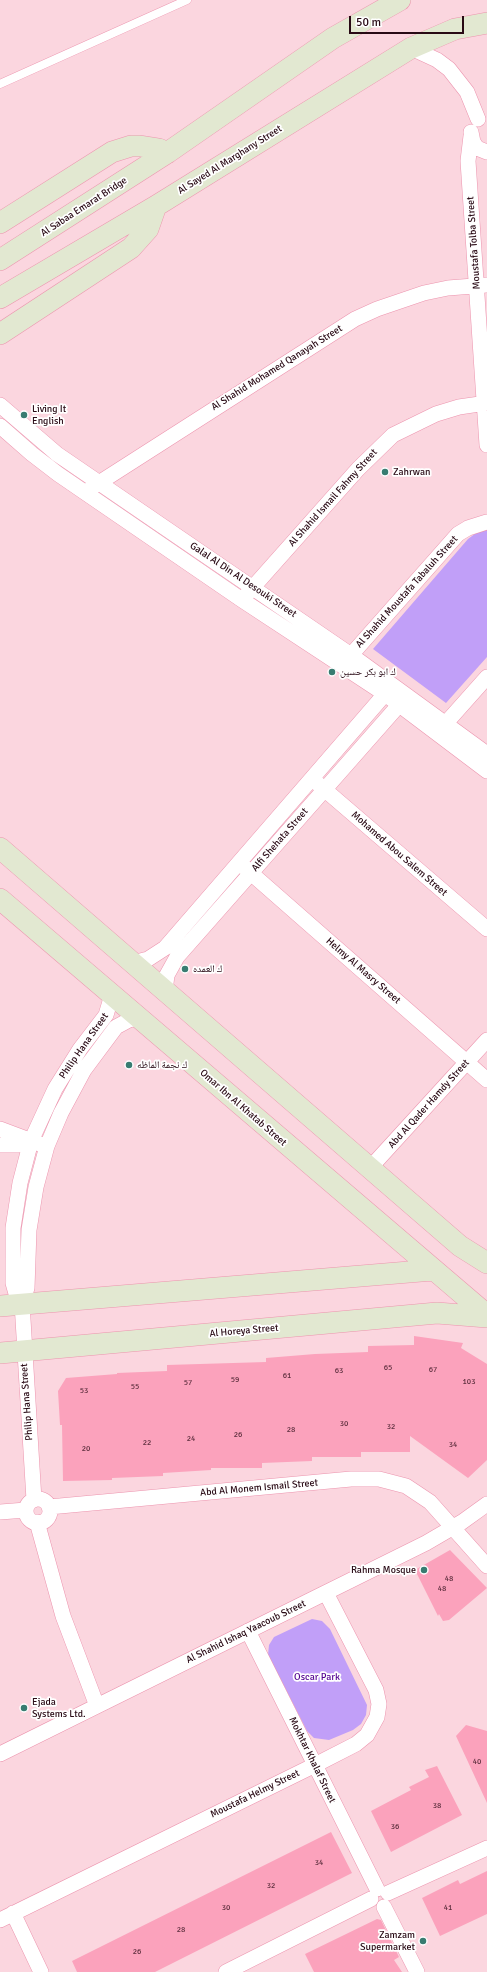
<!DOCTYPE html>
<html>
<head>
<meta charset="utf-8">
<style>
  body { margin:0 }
  #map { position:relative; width:487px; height:1972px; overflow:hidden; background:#fbd6df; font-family:Signika,sans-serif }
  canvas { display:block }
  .scale { position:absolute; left:349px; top:16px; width:115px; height:18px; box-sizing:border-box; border:2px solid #280914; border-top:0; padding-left:5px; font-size:12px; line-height:14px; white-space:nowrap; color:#280914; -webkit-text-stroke:3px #fff; paint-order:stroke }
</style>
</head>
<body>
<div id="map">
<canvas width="487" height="1972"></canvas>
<div class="scale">50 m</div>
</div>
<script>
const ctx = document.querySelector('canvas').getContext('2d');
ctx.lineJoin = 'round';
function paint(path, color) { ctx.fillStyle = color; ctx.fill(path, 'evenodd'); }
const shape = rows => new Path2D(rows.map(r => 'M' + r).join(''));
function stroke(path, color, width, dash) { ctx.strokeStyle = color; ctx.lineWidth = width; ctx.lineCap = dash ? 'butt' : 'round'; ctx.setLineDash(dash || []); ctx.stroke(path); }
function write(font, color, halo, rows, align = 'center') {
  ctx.font = font + ' Signika,"Noto Naskh Arabic",sans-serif'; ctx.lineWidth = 3.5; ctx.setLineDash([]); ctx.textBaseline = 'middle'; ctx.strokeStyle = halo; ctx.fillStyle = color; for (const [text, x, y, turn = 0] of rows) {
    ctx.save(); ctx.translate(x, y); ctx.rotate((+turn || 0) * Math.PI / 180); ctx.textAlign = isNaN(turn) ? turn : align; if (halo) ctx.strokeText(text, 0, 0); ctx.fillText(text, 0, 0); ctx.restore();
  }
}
const green = shape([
  [487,529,487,657,446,703,373,649,468,539,476,533],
  [312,1619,322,1621,330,1629,367,1705,366,1715,361,1724,353,1730,329,1740,314,1738,307,1731,268,1655,269,1645,274,1637]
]);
const building = shape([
  [414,1336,463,1343,461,1348,487,1364,487,1460,468,1478,410,1436,410,1452,361,1452,361,1457,312,1457,312,1461,262,1463,262,1468,211,1468,211,1470,163,1473,163,1476,112,1478,112,1480,63,1481,62,1425,60,1425,58,1391,66,1378,117,1374,117,1373,167,1371,167,1365,266,1362,266,1358,315,1354,368,1352,368,1346,414,1345],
  [450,1550,487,1588,449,1620,443,1621,439,1614,438,1616,415,1570],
  [466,1725,487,1731,487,1803,456,1736],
  [437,1766,462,1815,391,1852,371,1811,411,1790,409,1787,429,1777,425,1770],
  [331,1832,352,1873,155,1972,77,1972,72,1961],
  [487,1871,487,1914,440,1936,422,1898,458,1880,460,1884],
  [377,1919,381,1920,399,1957,394,1960,402,1972,314,1972,305,1954]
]);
const lane = shape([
  [0,84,187,0]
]);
const street = shape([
  [411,48,437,60,449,69,467,92,478,119],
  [471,132,473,142,477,148,487,152],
  [471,136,468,161,487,445],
  [0,405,57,454,351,655,487,754],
  [0,426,32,454,58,474,242,600,385,694,487,771],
  [91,488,355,319,377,309,424,293,448,288,487,285],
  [247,594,358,469,393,435,436,414,459,407,487,403],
  [351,655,458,534,468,528,487,522],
  [446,723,487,677],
  [317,783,487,929],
  [244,867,487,1080],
  [133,963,148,959,165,948,391,687],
  [165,991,167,975,177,957,406,697],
  [0,1129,40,1144],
  [0,1145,19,1145,31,1141],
  [370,1168,487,1040],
  [22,1303,17,1297,13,1283,13,1228,20,1183,31,1141,55,1089,80,1049,106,1015,112,995],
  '26 1511a12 12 0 1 1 24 0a12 12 0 1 1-24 0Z',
  [34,1500,22,1303,27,1288,29,1230,36,1187,47,1146,61,1113,84,1070,116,1027,129,1020,138,1018],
  [49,1507,351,1479,379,1479,406,1486,430,1502,487,1566],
  [0,1512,26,1510],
  [37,1522,63,1616,97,1706],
  [248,1631,377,1889],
  [0,1754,426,1543,462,1522,487,1504],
  [388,1893,487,1848],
  [384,1907,417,1972],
  [13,1913,41,1972],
  [0,1920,315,1765,356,1744,367,1735,377,1717,379,1704,376,1690,326,1593],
  [226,1972,371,1899]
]);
const secondary = shape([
  [0,223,112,152,131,146,140,146,159,149,167,153],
  [0,260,167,153,333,38,400,0],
  [0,298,156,206,411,48,455,29,487,23],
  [0,334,131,248,148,229,156,206],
  [0,848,460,1246,487,1263],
  [0,899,487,1315],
  [0,1306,433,1270],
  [0,1353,437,1313,487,1317]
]);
const markers = [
  [24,415,4,"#387c71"],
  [385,472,4,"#387c71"],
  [332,672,4,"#387c71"],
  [185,969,4,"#387c71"],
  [129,1065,4,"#387c71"],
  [424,1570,4,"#387c71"],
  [24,1708,4,"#387c71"],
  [423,1941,4,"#387c71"]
];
const numberNames = [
  ["65",388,1368],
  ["67",433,1370],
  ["63",339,1371],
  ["61",287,1376],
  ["59",235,1380],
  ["103",469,1382],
  ["57",188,1383],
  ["55",135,1387],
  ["53",84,1391],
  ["30",344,1424],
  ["32",391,1427],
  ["28",291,1430],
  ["26",238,1435],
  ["24",191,1439],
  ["22",147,1443],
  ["34",453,1445],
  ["20",86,1449],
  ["48",449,1579],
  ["48",442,1589],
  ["40",477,1762],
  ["38",437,1806],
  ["36",395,1827],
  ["34",319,1863],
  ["32",271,1886],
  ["30",226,1908],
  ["41",448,1908],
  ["28",181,1930],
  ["26",137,1952]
];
const streetNames = [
  ["Al Sayed Al Marghany Street",230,160,-32],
  ["Al Sabaa Emarat Bridge",84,207,-33],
  ["Moustafa Tolba Street",474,243,-94],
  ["Al Shahid Mohamed Qanayah Street",277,368,-32],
  ["Al Shahid Ismail Fahmy Street",333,498,-48],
  ["Galal Al Din Al Desouki Street",243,580,34],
  ["Al Shahid Moustafa Tabaluh Street",407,592,-48],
  ["Alfi Shehata Street",280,840,-49],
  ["Mohamed Abou Salem Street",399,854,41],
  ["Helmy Al Masry Street",363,971,41],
  ["Philip Hana Street",84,1046,-55],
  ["Abd Al Qader Hamdy Street",429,1104,-48],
  ["Omar Ibn Al Khatab Street",243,1108,41],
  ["Al Horeya Street",244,1331,-5],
  ["Philip Hana Street",27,1402,-94],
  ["Abd Al Monem Ismail Street",259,1488,-5],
  ["Al Shahid Ishaq Yaacoub Street",246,1632,-26],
  ["Mokhtar Khalaf Street",312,1760,64],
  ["Moustafa Helmy Street",255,1794,-26]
];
const poiNames = [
  ["Living It",32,409],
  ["English",32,421],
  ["Zahrwan",393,472],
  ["ك ابو بكر حسين",340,672],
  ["ك العمده",193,969],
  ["ك نجمة الماظه",137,1065],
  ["Rahma Mosque",416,1570,"right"],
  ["Ejada",32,1702],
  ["Systems Ltd.",32,1714],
  ["Zamzam",415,1935,"right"],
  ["Supermarket",415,1947,"right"]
];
const parkNames = [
  ["Oscar Park",317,1677]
];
paint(green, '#c19ff8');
paint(building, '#fba2bc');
stroke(lane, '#ec94ae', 9);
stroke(street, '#ec94ae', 16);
stroke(secondary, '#ec94ae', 22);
stroke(lane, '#fff', 8);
stroke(street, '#fff', 15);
stroke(secondary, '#e2e8d1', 21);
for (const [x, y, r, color] of markers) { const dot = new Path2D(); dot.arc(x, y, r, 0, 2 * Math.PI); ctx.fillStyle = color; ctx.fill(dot); stroke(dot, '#fff', 1.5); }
write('8px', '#5d2f3e', null, numberNames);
write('10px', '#280914', '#fff', streetNames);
write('10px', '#280914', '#fff', poiNames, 'left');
write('10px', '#520090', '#fff', parkNames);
</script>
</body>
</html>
